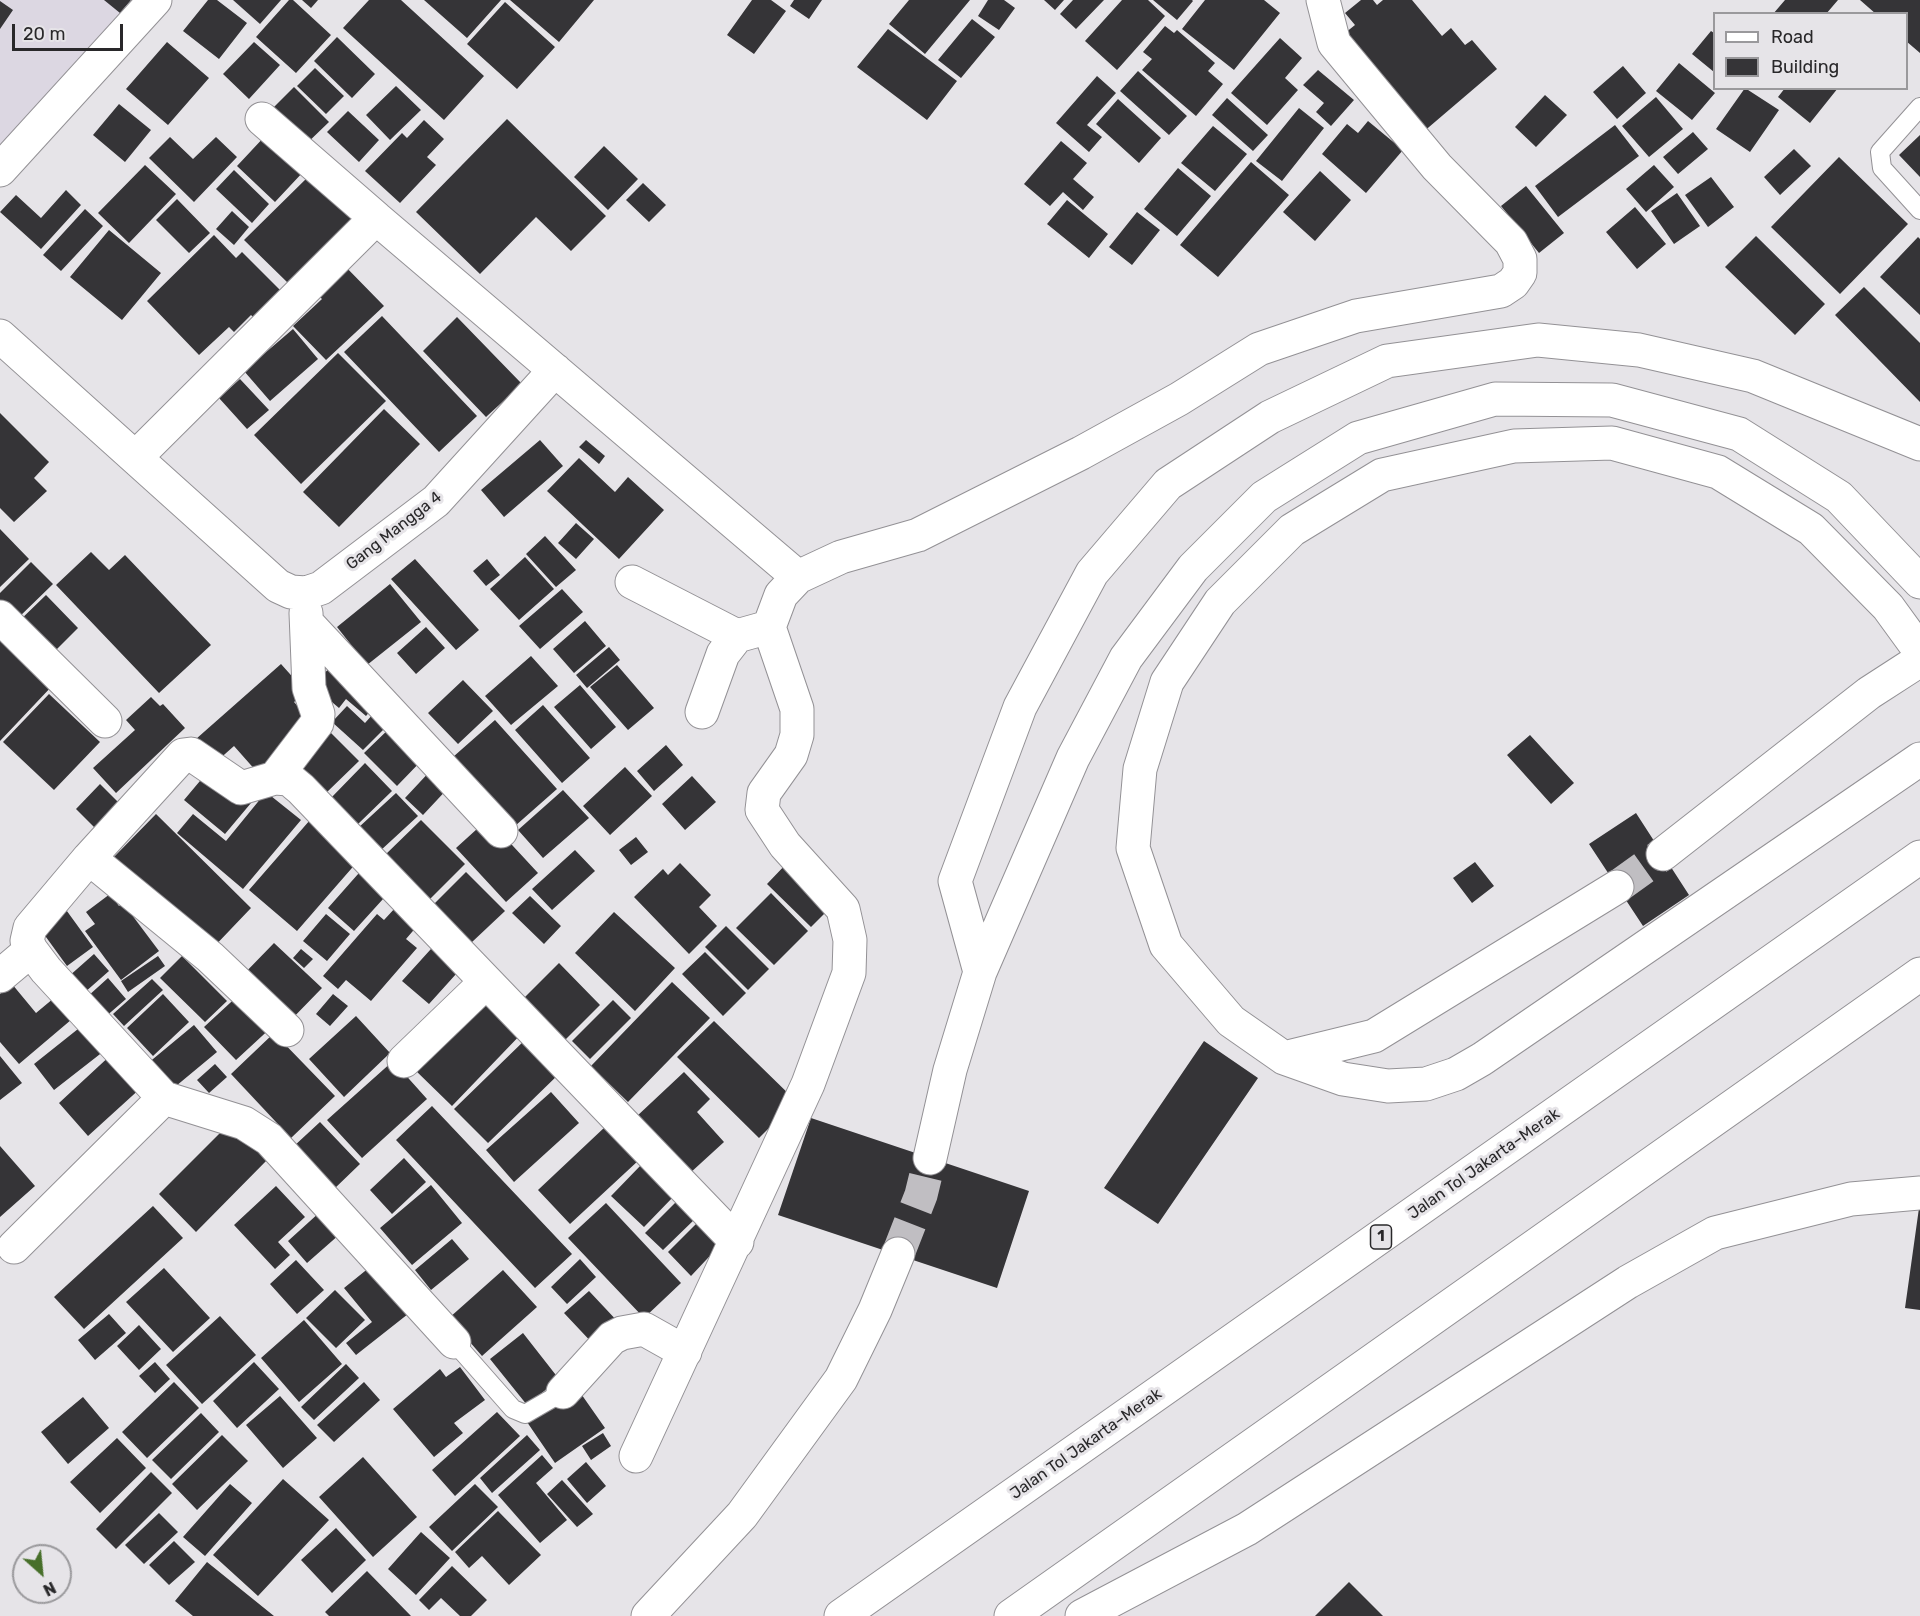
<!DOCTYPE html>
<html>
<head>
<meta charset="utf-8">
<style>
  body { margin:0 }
  #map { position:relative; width:1920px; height:1616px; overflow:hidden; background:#e6e4e8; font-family:Rubik,sans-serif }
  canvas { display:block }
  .legend { position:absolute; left:1713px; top:12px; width:195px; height:78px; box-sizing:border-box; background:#e6e4e8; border:2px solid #9a999c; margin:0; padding:8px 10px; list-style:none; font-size:18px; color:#29282a }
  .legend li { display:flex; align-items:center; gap:12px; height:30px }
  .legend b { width:30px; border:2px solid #9a999c }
  .north { position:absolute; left:12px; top:1544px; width:60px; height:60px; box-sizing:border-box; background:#e6e4e8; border:2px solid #9a999c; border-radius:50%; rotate:153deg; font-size:16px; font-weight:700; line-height:24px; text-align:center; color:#29282a }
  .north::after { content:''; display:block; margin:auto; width:21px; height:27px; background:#476f2a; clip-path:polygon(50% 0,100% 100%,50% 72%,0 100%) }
  .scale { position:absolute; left:12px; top:24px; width:111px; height:27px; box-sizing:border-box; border:3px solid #29282a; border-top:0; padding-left:8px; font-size:18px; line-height:21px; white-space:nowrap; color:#29282a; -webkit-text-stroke:4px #e6e4e8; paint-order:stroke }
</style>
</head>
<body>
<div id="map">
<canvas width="1920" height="1616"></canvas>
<ul class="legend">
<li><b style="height:8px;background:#fff"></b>Road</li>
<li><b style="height:16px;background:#353437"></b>Building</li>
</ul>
<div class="north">N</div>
<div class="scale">20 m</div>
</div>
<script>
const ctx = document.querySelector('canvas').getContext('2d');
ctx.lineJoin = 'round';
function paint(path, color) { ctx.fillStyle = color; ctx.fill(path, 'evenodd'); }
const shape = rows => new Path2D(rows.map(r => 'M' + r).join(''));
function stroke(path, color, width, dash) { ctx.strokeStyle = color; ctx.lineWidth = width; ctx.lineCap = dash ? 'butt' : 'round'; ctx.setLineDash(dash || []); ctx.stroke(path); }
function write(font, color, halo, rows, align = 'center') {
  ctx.font = font + ' Rubik,sans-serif'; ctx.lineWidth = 6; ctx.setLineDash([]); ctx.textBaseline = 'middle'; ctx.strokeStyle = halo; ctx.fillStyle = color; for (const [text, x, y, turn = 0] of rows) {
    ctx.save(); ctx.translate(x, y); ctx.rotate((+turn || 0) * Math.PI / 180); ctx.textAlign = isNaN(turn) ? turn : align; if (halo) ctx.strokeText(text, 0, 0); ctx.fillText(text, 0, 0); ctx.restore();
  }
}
const built = shape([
  [0,0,132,0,0,145]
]);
const building = shape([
  [104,0,131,0,120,13],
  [208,0,217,0,247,23,219,59,183,31],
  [233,0,281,0,260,24],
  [289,0,293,0,331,35,296,73,256,37],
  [302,0,318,0,311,8],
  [369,0,401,0,484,76,444,120,343,28],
  [424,0,501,0,467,38],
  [510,0,594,0,559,42],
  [752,0,771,0,786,11,754,54,727,35],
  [794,0,822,0,809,19,790,6],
  [909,0,970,0,925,54,889,24],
  [988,0,1004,0,1015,8,999,30,978,16],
  [1044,0,1064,0,1055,10],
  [1073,0,1104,0,1076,29,1060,14],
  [1122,0,1148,0,1165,16,1117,70,1085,41],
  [1153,0,1192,0,1193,1,1177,20],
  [1205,0,1264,0,1280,13,1234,70,1182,29],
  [1361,0,1373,0,1377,5,1383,0,1412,0,1442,36,1451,28,1465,45,1472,40,1497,69,1422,133,1340,37,1355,25,1345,13],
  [1785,0,1838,0,1826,14,1773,14],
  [1860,0,1920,0,1920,53,1906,41,1906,14,1876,14],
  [0,1,13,10,0,29],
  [505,2,555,47,517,89,467,44],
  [972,19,995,37,961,78,938,60],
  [1165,26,1174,33,1177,30,1215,63,1208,71,1223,84,1196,116,1142,70,1152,59,1143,52],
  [888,29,957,81,927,120,857,67],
  [1711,31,1714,33,1714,72,1692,54],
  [337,37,375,74,352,98,314,61],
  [1280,38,1302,58,1285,78,1298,90,1267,125,1231,93],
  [167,42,209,78,168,125,126,89],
  [254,42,280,65,249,99,223,74],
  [1679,63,1715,93,1692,120,1656,91],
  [1623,66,1646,93,1617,119,1593,92],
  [315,68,344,96,326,114,297,86],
  [1318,70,1354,100,1331,126,1316,112,1324,103,1303,85],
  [1138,71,1187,116,1169,135,1120,91],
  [1097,76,1116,93,1087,125,1102,137,1089,152,1056,123],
  [396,86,421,110,390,140,366,115],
  [294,87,329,122,302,148,268,113],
  [1745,88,1779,110,1750,152,1716,129],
  [1785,88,1838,88,1810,123,1778,97],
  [1545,95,1567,115,1536,147,1515,127],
  [1656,97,1683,129,1649,157,1622,126],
  [1227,98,1268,135,1253,151,1212,115],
  [1118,99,1161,138,1139,163,1096,124],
  [119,104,151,130,125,162,93,135],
  [1299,108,1324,128,1282,181,1256,161],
  [348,111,379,140,359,162,327,132],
  [507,119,606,216,571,251,536,217,480,274,416,212],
  [424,120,444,139,427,157,436,165,400,203,365,171,402,133,407,138],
  [1368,121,1403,150,1366,193,1322,154,1347,124,1358,133],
  [1615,125,1639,156,1558,217,1535,186],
  [1213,126,1247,154,1215,191,1181,163],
  [1693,132,1708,149,1678,174,1663,157],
  [266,135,304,171,275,202,237,166],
  [1920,135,1920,177,1899,155],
  [170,137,193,159,216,137,237,157,194,202,149,158],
  [1061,141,1087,163,1073,179,1094,197,1083,210,1063,192,1050,206,1024,184],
  [604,146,638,179,608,210,574,177],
  [1794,149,1811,166,1780,195,1764,177],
  [1839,157,1908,224,1840,294,1771,227],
  [1251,162,1289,195,1218,277,1180,245],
  [145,165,176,194,129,243,98,213],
  [1654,165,1674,187,1646,212,1626,189],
  [1178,168,1211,196,1177,236,1144,209],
  [234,170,269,204,252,223,216,189],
  [1320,171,1351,200,1315,241,1283,212],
  [311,174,363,224,339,248,330,240,288,283,244,240],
  [1711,177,1734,207,1708,227,1685,195],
  [643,183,666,205,649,222,626,200],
  [1526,186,1564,233,1539,253,1501,206],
  [66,190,81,205,41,249,0,212,16,195,41,218],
  [1677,193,1700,226,1674,244,1651,211],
  [177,199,210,233,189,253,156,220],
  [1067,200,1108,234,1089,258,1047,224],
  [1635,207,1666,244,1637,269,1606,232],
  [85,209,103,226,61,271,43,255],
  [232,211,249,227,234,245,216,229],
  [1137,212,1160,230,1132,265,1109,247],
  [109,230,161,273,122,320,70,277],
  [214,235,236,258,242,252,283,293,256,320,251,315,234,332,229,327,199,355,147,301],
  [1756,236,1825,304,1795,335,1725,267],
  [1918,237,1920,239,1920,315,1880,277],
  [341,262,384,306,326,360,293,326,322,299,312,289],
  [1864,287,1920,343,1920,402,1835,315],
  [382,316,477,416,439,452,344,352],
  [457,317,522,384,486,417,423,351],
  [293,329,318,359,270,401,244,371],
  [338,353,386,401,301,484,254,435],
  [240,379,269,410,247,429,219,398],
  [384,409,420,444,339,527,303,492],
  [0,413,49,462,34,478,47,491,14,522,0,508],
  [540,440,563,466,504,517,481,490],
  [586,440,605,456,599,464,579,447],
  [579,458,615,492,628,477,664,510,619,559,547,491],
  [576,523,594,539,576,559,558,543],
  [0,529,29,559,0,587],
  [545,536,576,570,556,587,526,554],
  [91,552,109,570,125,555,211,645,159,693,56,585],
  [525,557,554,589,519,620,490,589],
  [415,559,479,630,456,650,391,579],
  [487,559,500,575,486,586,473,571],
  [31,562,53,584,16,620,0,604,0,593],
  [390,584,421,622,367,665,337,627],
  [562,589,583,612,540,649,519,626],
  [46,595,78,628,48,658,15,625],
  [585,621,606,646,574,673,553,649],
  [426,627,445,648,416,674,397,653],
  [0,635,53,685,0,741],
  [609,647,620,660,587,688,576,675],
  [531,656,558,686,511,725,485,696],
  [281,664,306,692,294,702,313,723,257,772,234,746,216,762,196,739],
  [617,665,654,708,628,730,590,687],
  [331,666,377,703,366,716,346,699,339,708,313,686],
  [463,680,493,711,458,744,428,713],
  [580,685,616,727,591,749,554,707],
  [49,694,100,742,54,790,3,742],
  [151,697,160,706,163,704,185,728,116,793,93,768,135,730,126,720],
  [381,705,395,718,363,750,332,722,347,706,365,723],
  [543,705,590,758,562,783,515,730],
  [495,720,557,789,515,826,453,757],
  [394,724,426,756,397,786,364,753],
  [331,733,359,761,325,794,298,766],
  [1530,735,1574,783,1551,804,1507,755],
  [666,745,683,765,654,791,637,771],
  [365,763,392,791,357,825,330,799],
  [625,767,652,796,610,835,583,806],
  [433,768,451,785,423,815,405,798],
  [210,769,251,803,225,834,184,800],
  [692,776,716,802,685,830,662,804],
  [100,784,126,810,102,835,76,809],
  [563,790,589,818,543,858,518,830],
  [266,792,301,820,243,889,177,833,193,814,226,841],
  [396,793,418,816,380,851,358,828],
  [1636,813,1689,895,1643,926,1589,844],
  [156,814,251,908,209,952,113,858],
  [488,819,538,873,506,902,456,848],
  [310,820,358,861,297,931,249,890],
  [421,820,465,864,428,901,384,856],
  [636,837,648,852,631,865,619,850],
  [575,850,595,871,552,910,532,889],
  [788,862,833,905,811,927,767,884],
  [1475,862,1494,886,1472,903,1453,878],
  [680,863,711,895,699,907,717,926,689,954,634,897,663,869,668,875],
  [366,865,393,888,354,931,328,908],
  [466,872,505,911,471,943,433,905],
  [771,893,808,931,774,965,736,928],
  [110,894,119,906,123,903,159,951,121,980,85,931,95,924,86,912],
  [530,896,561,926,544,944,512,913],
  [64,907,93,947,67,966,38,926],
  [396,907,418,925,406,939,417,948,371,1001,346,980,338,989,323,976,377,914,384,920],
  [614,912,675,968,635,1011,575,953],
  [326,914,350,934,327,961,303,941],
  [726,926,769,969,748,990,705,947],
  [440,939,466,963,429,1004,402,981],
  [274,943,322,988,287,1024,240,978],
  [301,949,313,959,304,968,293,958],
  [705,952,746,993,723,1016,682,974],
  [94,954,109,971,84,993,68,977],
  [158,956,165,966,128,992,121,981],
  [182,956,227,1001,205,1022,160,978],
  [559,963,600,1005,565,1040,523,999],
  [108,978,126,999,104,1018,87,997],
  [152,979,163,990,124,1026,113,1014],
  [672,982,710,1018,628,1102,591,1066],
  [12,984,36,1013,60,993,78,1014,19,1064,0,1042,0,994],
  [243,991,275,1024,236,1060,204,1027],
  [486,993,525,1030,452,1106,413,1068],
  [163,994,189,1022,153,1056,127,1028],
  [333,994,348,1006,330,1026,316,1014],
  [613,1000,631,1018,590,1059,572,1041],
  [356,1016,390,1053,344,1097,309,1059],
  [714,1021,796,1101,759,1138,677,1057],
  [83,1025,104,1051,54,1090,34,1064],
  [194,1025,217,1052,170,1091,147,1064],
  [274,1033,335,1096,291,1138,231,1074],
  [528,1037,562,1071,488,1143,454,1109],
  [1204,1041,1258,1078,1158,1224,1104,1188],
  [113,1053,143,1086,88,1136,59,1103],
  [0,1056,22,1083,0,1100],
  [393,1061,427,1099,362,1158,327,1120],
  [215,1064,227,1077,209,1093,197,1080],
  [684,1072,710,1099,697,1112,724,1142,689,1174,636,1117],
  [551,1092,579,1123,514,1182,486,1150],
  [432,1106,572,1254,535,1288,396,1140],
  [811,1118,1029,1191,997,1288,778,1215],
  [233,1120,270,1157,196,1232,159,1194],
  [320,1122,360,1164,333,1190,293,1147],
  [606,1126,639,1160,570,1224,538,1190],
  [0,1146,35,1186,0,1217],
  [404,1158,426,1182,392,1214,370,1190],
  [642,1164,675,1195,644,1227,611,1196],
  [431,1185,462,1223,412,1265,380,1228],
  [276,1186,305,1217,278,1242,290,1255,275,1269,234,1225],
  [679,1199,697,1217,663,1250,645,1233],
  [606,1203,681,1283,644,1318,568,1238],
  [153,1206,183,1238,84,1329,54,1297],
  [1919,1208,1920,1208,1920,1310,1905,1308],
  [320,1212,340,1234,307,1263,288,1241],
  [699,1221,722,1243,691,1276,668,1252],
  [452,1239,469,1259,431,1290,415,1270],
  [580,1259,596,1277,567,1304,551,1287],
  [296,1260,324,1290,297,1314,270,1284],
  [370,1267,408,1314,356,1355,346,1343,372,1322,344,1288],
  [164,1268,210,1318,173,1352,126,1302],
  [503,1270,537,1307,482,1356,449,1318],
  [335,1290,365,1320,336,1348,306,1318],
  [589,1291,620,1324,596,1347,564,1313],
  [109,1314,126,1333,95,1360,78,1340],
  [220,1316,256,1355,202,1404,166,1365],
  [304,1320,342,1364,299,1402,261,1358],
  [139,1325,161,1349,139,1370,117,1346],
  [523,1333,559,1379,527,1405,490,1359],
  [155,1362,170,1379,155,1393,139,1376],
  [254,1362,279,1389,237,1428,213,1401],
  [346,1364,359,1378,314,1420,301,1407],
  [460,1367,485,1400,454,1423,463,1433,434,1457,393,1409,440,1369,446,1377],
  [174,1382,199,1408,147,1458,122,1432],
  [364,1382,380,1400,334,1442,317,1425],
  [577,1388,605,1428,555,1463,527,1422],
  [280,1396,317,1438,283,1468,246,1425],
  [83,1397,109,1428,68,1464,41,1432],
  [497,1412,520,1436,455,1496,432,1470],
  [201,1413,219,1432,171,1479,152,1460],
  [603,1433,611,1446,591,1460,582,1446],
  [222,1435,248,1461,197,1510,172,1484],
  [527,1435,540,1450,492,1493,480,1478],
  [117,1438,146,1468,100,1513,70,1482],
  [542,1455,553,1468,536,1483,567,1520,540,1543,498,1495],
  [363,1457,417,1517,373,1557,319,1497],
  [586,1462,606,1486,587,1503,567,1479],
  [151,1472,172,1493,116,1549,96,1529],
  [283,1479,329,1520,258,1596,213,1555],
  [562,1480,593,1514,577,1527,547,1494],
  [230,1484,252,1503,205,1556,183,1537],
  [475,1484,498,1507,452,1551,429,1527],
  [498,1511,541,1555,509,1585,482,1556,469,1568,455,1552],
  [159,1513,178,1532,144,1564,125,1545],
  [336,1528,366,1560,332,1593,301,1560],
  [421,1532,450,1558,416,1595,388,1569],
  [174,1541,195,1562,169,1585,149,1565],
  [207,1562,274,1616,193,1616,175,1601],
  [452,1566,487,1600,471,1616,460,1616,441,1598,429,1610,419,1600],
  [367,1571,411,1616,329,1616,325,1612],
  [1349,1582,1383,1616,1315,1616]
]);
const motorwayTunnel = shape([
  [1617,887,1663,854],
  [898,1254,921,1195,930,1158]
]);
const service = shape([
  [1920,107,1880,152,1882,168,1920,210],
  [454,1342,513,1409,525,1414,563,1392]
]);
const minor = shape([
  [262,119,376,218],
  [0,336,278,586,291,592,306,593,321,588,436,501,555,370],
  [137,456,376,218,798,577],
  [632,582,737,636],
  [0,617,105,721],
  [307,623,501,831],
  [702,712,723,654,737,636,769,627],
  [275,778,317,723,318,714,309,688,306,613],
  [89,858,210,957,287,1030],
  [0,976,31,950],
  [404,1061,486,982],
  [14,1247,164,1098],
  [454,1342,269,1139,244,1123,164,1098,46,970,31,950,27,941,30,928,89,858,183,755,191,754,241,788,275,778,289,779,301,789,737,1242],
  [563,1392,612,1338,622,1333,644,1329,685,1352],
  [636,1456,808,1084,849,973,850,940,843,909,785,845,762,810,764,793,791,755,797,735,797,709,769,627,781,595,798,577,841,557,918,535,1081,453,1179,399,1259,349,1356,316,1501,291,1513,283,1520,273,1520,259,1511,242,1437,167,1334,43,1323,0]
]);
const secondary = shape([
  [0,170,155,0]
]);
const motorway = shape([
  [1920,651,1888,607,1811,529,1718,472,1612,443,1514,446,1382,475,1292,530,1220,602,1167,682,1140,769,1133,848,1166,945,1231,1021,1284,1058,1343,1079,1388,1086,1426,1084,1456,1074,1482,1059,1920,759],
  [1663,854,1869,693,1920,660],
  [980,972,955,881,1020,707,1092,573,1168,484,1270,417,1387,361,1538,340,1639,350,1753,376,1920,444],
  [1284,1058,1374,1036,1617,887],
  [930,1158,950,1070,980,972,1073,758,1126,658,1193,568,1264,497,1358,438,1495,399,1612,400,1739,434,1839,497,1920,582],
  [648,1616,742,1515,841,1379,875,1310,898,1254],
  [841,1616,1920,857],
  [1011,1616,1920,974],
  [1082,1616,1247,1529,1628,1282,1715,1233,1851,1199,1920,1193]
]);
const shields = [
  [1381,1237,21]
];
const shieldNames = [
  ["1",1381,1237]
];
const streetNames = [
  ["Gang Mangga 4",394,531,-38],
  ["Jalan Tol Jakarta–Merak",1484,1164,-35],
  ["Jalan Tol Jakarta–Merak",1086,1444,-35]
];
paint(built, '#dcd7e2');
paint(building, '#353437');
stroke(motorwayTunnel, '#c0bec2', 33, [33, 16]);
stroke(service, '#939195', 20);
stroke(minor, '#939195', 35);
stroke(secondary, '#939195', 35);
stroke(motorway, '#939195', 35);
stroke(service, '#fff', 18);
stroke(minor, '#fff', 33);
stroke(secondary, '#fff', 33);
stroke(motorway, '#fff', 33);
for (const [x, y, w] of shields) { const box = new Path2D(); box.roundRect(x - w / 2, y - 12, w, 24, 4.5); ctx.fillStyle = '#e6e4e8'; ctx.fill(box); stroke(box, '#29282a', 1.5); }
write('bold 15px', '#29282a', null, shieldNames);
write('16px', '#29282a', '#e6e4e8', streetNames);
</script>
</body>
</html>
